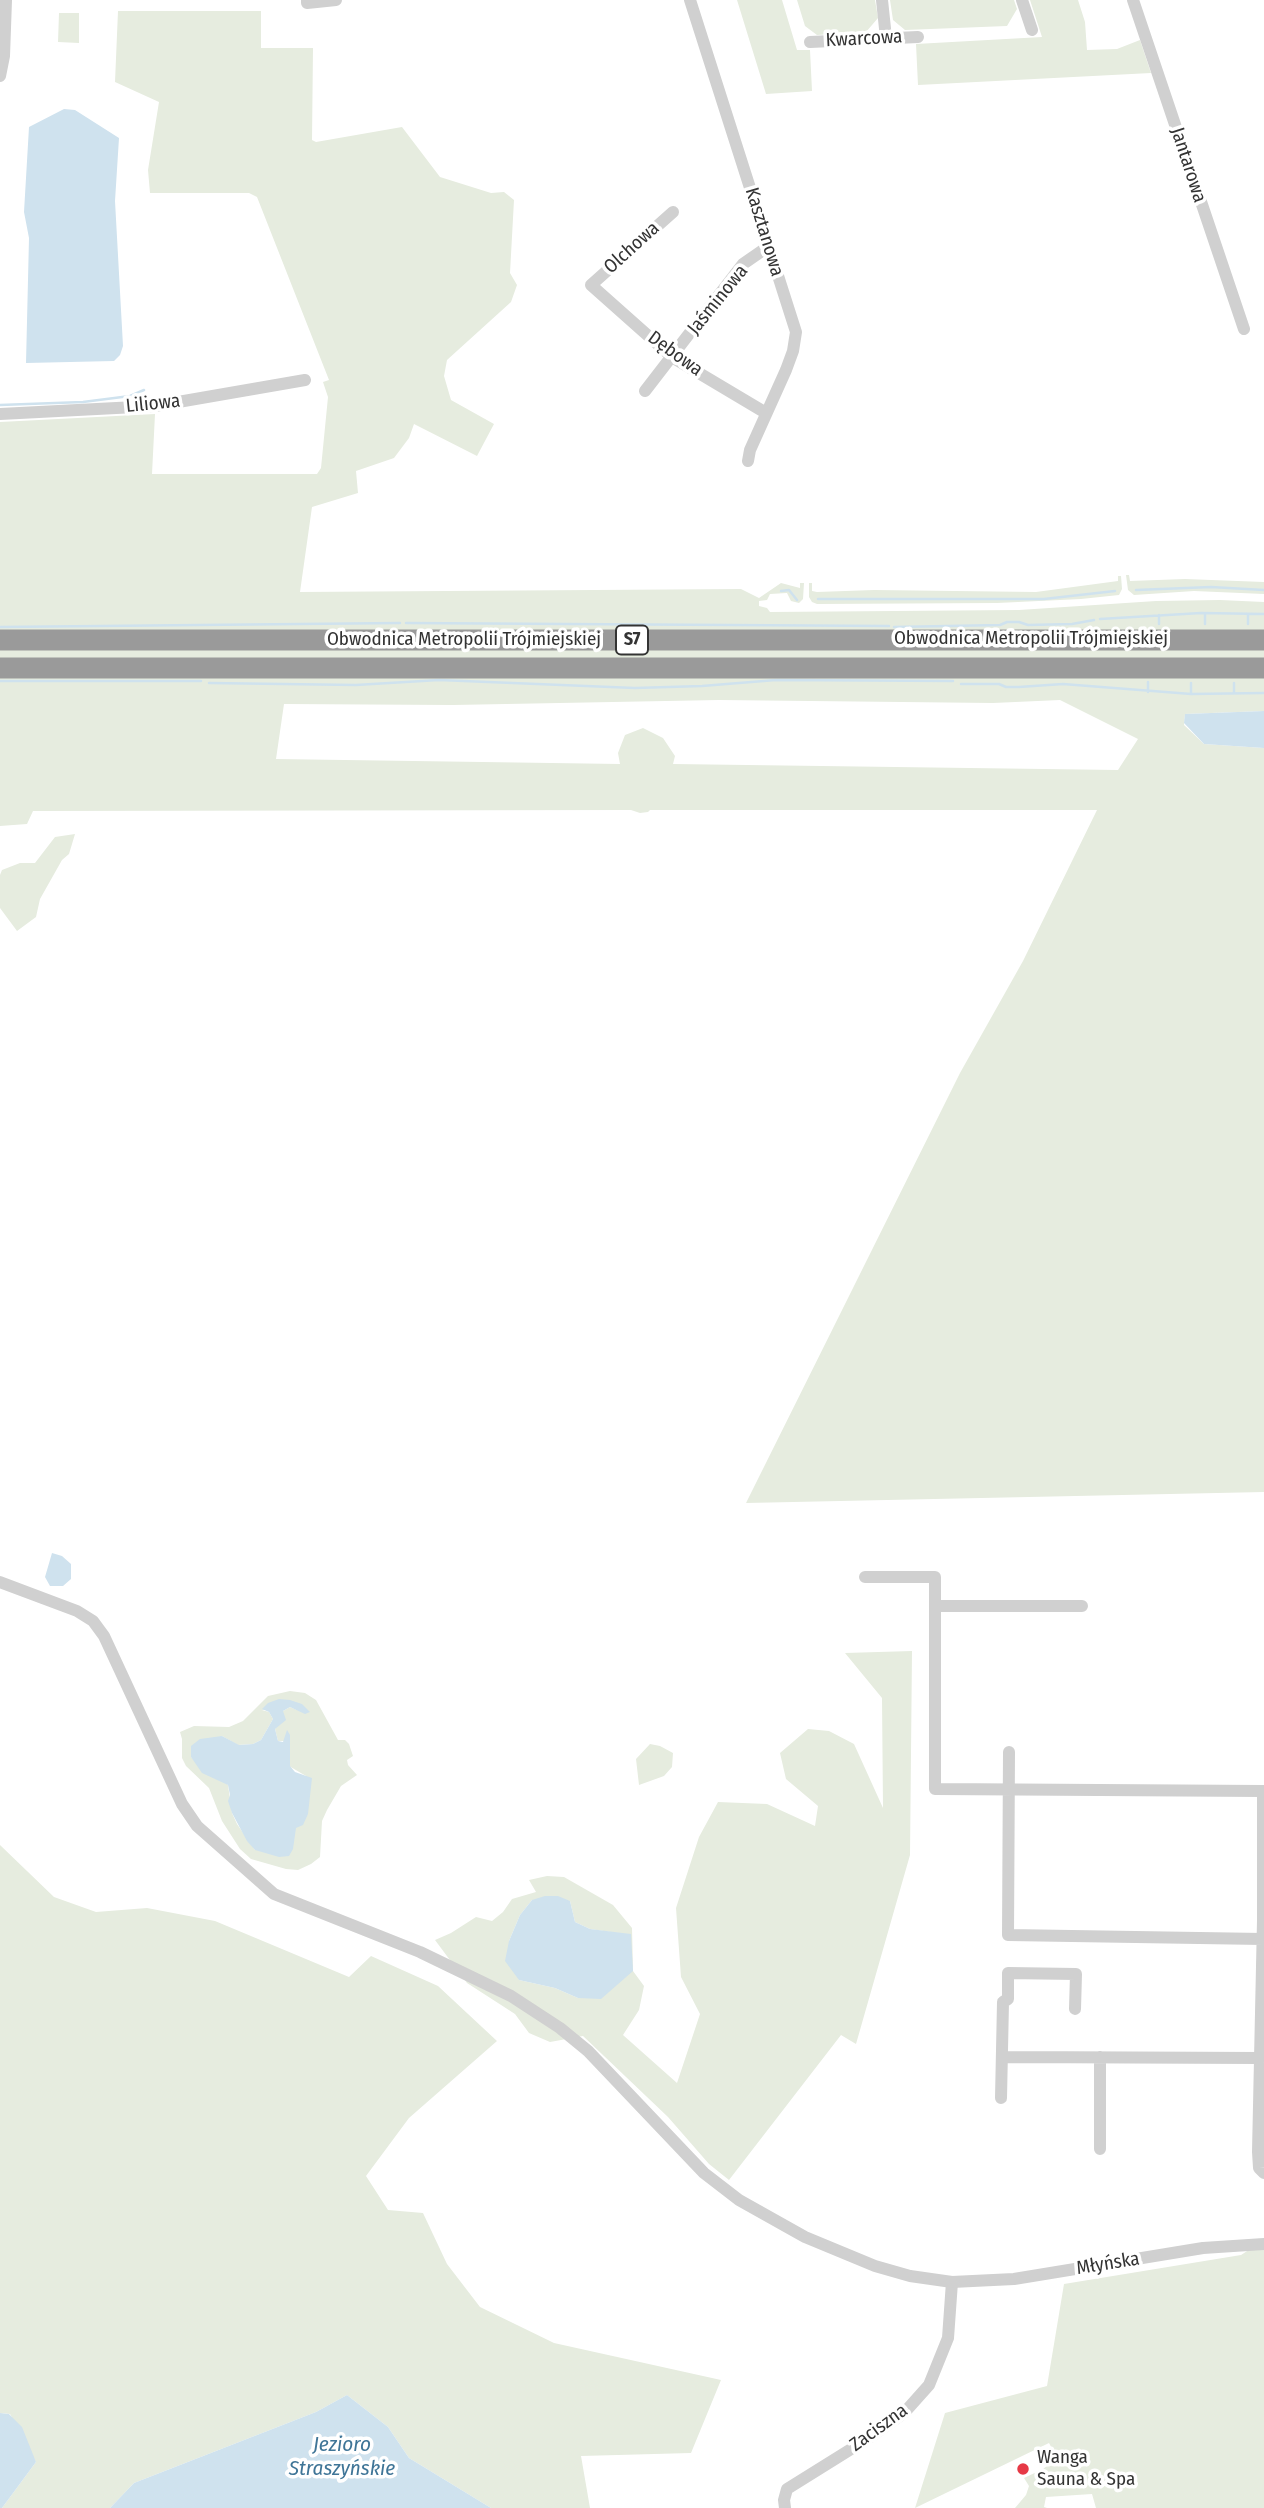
<!DOCTYPE html>
<html>
<head>
<meta charset="utf-8">
<style>
  body { margin:0 }
  canvas { display:block; background:#fff }
</style>
</head>
<body>
<canvas width="1264" height="2508"></canvas>
<script>
const ctx = document.querySelector('canvas').getContext('2d');
ctx.lineJoin = 'round';
function paint(path, color) { ctx.fillStyle = color; ctx.fill(path, 'evenodd'); }
const shape = rows => new Path2D(rows.map(r => 'M' + r).join(''));
function stroke(path, color, width, dash) { ctx.strokeStyle = color; ctx.lineWidth = width; ctx.lineCap = dash ? 'butt' : 'round'; ctx.setLineDash(dash || []); ctx.stroke(path); }
function write(font, color, halo, rows, align = 'center') {
  ctx.font = font + ' "Fira Sans Condensed",sans-serif'; ctx.lineWidth = 7; ctx.setLineDash([]); ctx.textBaseline = 'middle'; ctx.strokeStyle = halo; ctx.fillStyle = color; for (const [text, x, y, turn = 0] of rows) {
    ctx.save(); ctx.translate(x, y); ctx.rotate((+turn || 0) * Math.PI / 180); ctx.textAlign = isNaN(turn) ? turn : align; if (halo) ctx.strokeText(text, 0, 0); ctx.fillText(text, 0, 0); ctx.restore();
  }
}
const green = shape([
  [737,0,782,0,797,50,810,50,812,91,766,94],
  [797,0,875,0,878,18,866,32,817,35,805,26],
  [890,0,1014,0,1017,9,1007,26,905,30,893,20],
  [1030,0,1078,0,1085,22,1087,50,1117,49,1140,40,1151,73,918,85,916,44,1042,37],
  [118,11,261,11,261,48,313,48,312,140,316,142,402,127,440,177,491,193,504,192,514,200,510,273,517,285,511,302,447,360,444,376,451,400,494,424,477,456,414,424,409,438,394,458,356,471,358,493,312,507,300,592,741,589,759,598,781,583,800,588,800,583,804,583,803,599,799,603,791,601,787,593,770,594,767,600,759,601,759,606,767,608,770,612,1019,610,1156,601,1220,600,1264,602,1264,631,0,633,0,422,155,414,152,474,317,474,321,468,328,397,323,382,329,380,257,197,249,193,150,193,148,170,159,102,115,82],
  [59,13,79,13,79,43,58,42],
  [1126,575,1129,575,1130,581,1185,579,1264,582,1264,594,1194,591,1134,595,1128,590],
  [1118,576,1121,576,1122,589,1119,595,1081,599,997,603,817,604,812,602,809,597,809,583,812,583,812,591,817,592,874,590,1036,592,1118,581],
  [1264,646,1264,663,0,663,0,647],
  [1264,677,1264,711,1185,714,1184,725,1204,744,1264,748,1264,1492,746,1503,960,1073,1023,961,1097,810,650,810,648,812,640,813,631,810,33,811,27,824,0,826,0,678],
  [719,700,993,703,1060,700,1138,739,1118,770,673,764,675,756,663,738,643,728,625,735,618,753,620,764,276,759,284,704,453,705],
  [75,834,69,854,62,860,40,899,36,917,17,931,0,908,0,875,2,870,20,863,35,863,55,837],
  [912,1651,910,1855,856,2044,841,2035,729,2180,709,2164,668,2117,583,2036,550,2042,529,2033,515,2014,467,1983,435,1940,451,1933,476,1917,492,1921,503,1912,512,1899,536,1892,529,1880,547,1876,564,1877,613,1905,632,1928,633,1971,644,1986,639,2010,623,2035,677,2083,700,2014,681,1977,676,1908,699,1837,718,1802,767,1804,815,1826,818,1806,786,1779,780,1753,808,1729,829,1731,854,1744,883,1808,882,1698,845,1653],
  [532,1900,570,1901,575,1922,590,1929,631,1935,578,1998,555,1988,519,1980,509,1941,520,1915],
  [290,1691,305,1693,316,1700,338,1740,345,1740,349,1744,353,1756,347,1760,348,1765,357,1775,341,1786,327,1810,322,1821,320,1857,311,1864,298,1870,286,1869,251,1859,240,1849,222,1821,209,1788,186,1766,182,1758,182,1739,180,1732,194,1726,229,1727,243,1721,268,1696],
  [302,1704,297,1710,290,1707,283,1711,283,1716,275,1729,278,1741,289,1741,289,1766,306,1776,293,1838,293,1849,255,1850,237,1824,232,1813,228,1785,191,1757,222,1736,238,1745,253,1744,261,1740,273,1719,269,1712,262,1710],
  [650,1744,660,1746,673,1753,672,1767,664,1776,639,1785,636,1759],
  [0,1845,54,1897,96,1912,147,1908,215,1921,349,1977,371,1956,438,1986,497,2041,409,2118,366,2176,388,2210,423,2213,447,2264,480,2307,554,2343,721,2380,691,2453,581,2456,590,2508,491,2508,409,2458,388,2427,347,2395,316,2412,134,2483,110,2508,2,2508,36,2462,10,2414,0,2413],
  [1264,2240,1264,2508,1096,2508,1092,2494,1046,2497,1044,2507,1047,2508,1015,2508,1026,2495,1029,2486,1024,2478,1043,2469,1057,2458,1049,2443,915,2508,945,2413,1047,2386,1064,2284,1241,2255]
]);
const water = shape([
  [64,109,75,110,119,138,115,201,123,346,120,355,114,361,26,363,29,238,24,212,29,127],
  [1264,711,1264,748,1204,744,1184,723,1185,714],
  [52,1553,62,1556,71,1564,71,1579,63,1586,50,1586,45,1577],
  [279,1699,290,1700,302,1704,310,1712,305,1714,290,1707,283,1711,286,1720,275,1729,278,1741,283,1742,287,1730,290,1735,290,1766,295,1772,312,1778,308,1814,303,1825,296,1828,293,1849,289,1856,279,1857,255,1850,247,1841,232,1813,228,1801,230,1795,228,1785,202,1773,191,1757,191,1746,200,1739,222,1736,239,1745,253,1744,261,1740,273,1719,269,1712,262,1709,268,1703],
  [545,1896,558,1896,570,1901,575,1922,590,1929,631,1934,633,1971,601,1999,578,1998,555,1988,519,1980,505,1961,509,1941,520,1915,532,1900],
  [347,2395,388,2427,409,2458,491,2508,110,2508,134,2483,316,2412],
  [0,2413,9,2414,22,2427,36,2462,2,2508,0,2508]
]);
const stream = shape([
  [0,405,83,402,130,396,144,390],
  [1136,590,1211,587,1264,590],
  [781,591,789,590,797,600],
  [818,599,1044,599,1115,591],
  [1248,614,1248,624],
  [1159,615,1159,624],
  [1100,619,1201,613,1264,614],
  [406,623,889,626],
  [1205,624,1205,614],
  [0,627,400,623],
  [894,627,1000,625,1007,622,1019,622,1028,625,1072,624,1094,620],
  [0,681,201,681],
  [209,683,356,685,439,680,635,688,702,686,776,680,953,681],
  [1191,683,1191,693],
  [961,684,999,684,1006,687,1019,687,1063,684,1191,694,1264,693],
  [1148,692,1148,682],
  [1234,693,1234,683]
]);
const minor = shape([
  [307,0,307,3,336,0],
  [690,0,796,332,793,351,786,370,750,450,748,461],
  [882,0,886,38],
  [1022,0,1032,30],
  [1133,0,1244,329],
  [810,42,918,37],
  [0,76,4,56,6,0],
  [673,212,591,285,672,357,766,413],
  [645,391,743,264,769,246],
  [0,414,155,406,305,380],
  [865,1577,935,1577,935,1789,1263,1791,1263,1920,1258,2152,1259,2168,1264,2173],
  [0,1582,77,1611,93,1621,104,1636,182,1804,197,1826,274,1894,420,1952,511,1996,560,2028,588,2051,704,2173,739,2200,805,2237,875,2266,910,2276,952,2282,1014,2279,1203,2248,1264,2244],
  [935,1606,1082,1606],
  [1009,1752,1008,1935,1263,1939],
  [1002,2057,1260,2058],
  [1100,2057,1100,2149],
  [1001,2098,1003,2002,1008,1999,1008,1973,1076,1974,1075,2009],
  [785,2508,784,2500,787,2489,872,2436,904,2413,929,2385,948,2338,952,2282]
]);
const motorway = shape([
  [0,640,1264,640],
  [0,668,1264,668]
]);
const markers = [
  [1023,2469,7,"#e63946"]
];
const shields = [
  [632,640,32]
];
const shieldNames = [
  ["S7",632,640]
];
const streetNames = [
  ["Kwarcowa",864,39,-3],
  ["Jantarowa",1188,165,72],
  ["Kasztanowa",764,232,73],
  ["Olchowa",632,248,-42],
  ["Jaśminowa",718,300,-51],
  ["Dębowa",675,354,36],
  ["Liliowa",153,404,-6],
  ["Obwodnica Metropolii Trójmiejskiej",1031,639],
  ["Obwodnica Metropolii Trójmiejskiej",464,640],
  ["Młyńska",1108,2264,-9],
  ["Zaciszna",879,2428,-36]
];
const poiNames = [
  ["Wanga",1037,2458],
  ["Sauna & Spa",1037,2480]
];
const waterNames = [
  ["Jezioro",342,2445],
  ["Straszyńskie",342,2469]
];
paint(green, '#e6ecdf');
paint(water, '#cfe2ee');
stroke(stream, '#cfe2ee', 2.5);
stroke(minor, '#d0d0d0', 12);
stroke(motorway, '#9a9a9a', 21);
for (const [x, y, r, color] of markers) { const dot = new Path2D(); dot.arc(x, y, r, 0, 2 * Math.PI); ctx.fillStyle = color; ctx.fill(dot); stroke(dot, '#fff', 2.5); }
for (const [x, y, w] of shields) { const box = new Path2D(); box.roundRect(x - w / 2, y - 14.5, w, 29, 5); ctx.fillStyle = '#fff'; ctx.fill(box); stroke(box, '#333', 2); }
write('bold 18px', '#333', null, shieldNames);
write('19px', '#333', '#fff', streetNames);
write('19px', '#333', '#fff', poiNames, 'left');
write('italic 21px', '#3f7597', '#fff', waterNames);
</script>
</body>
</html>
